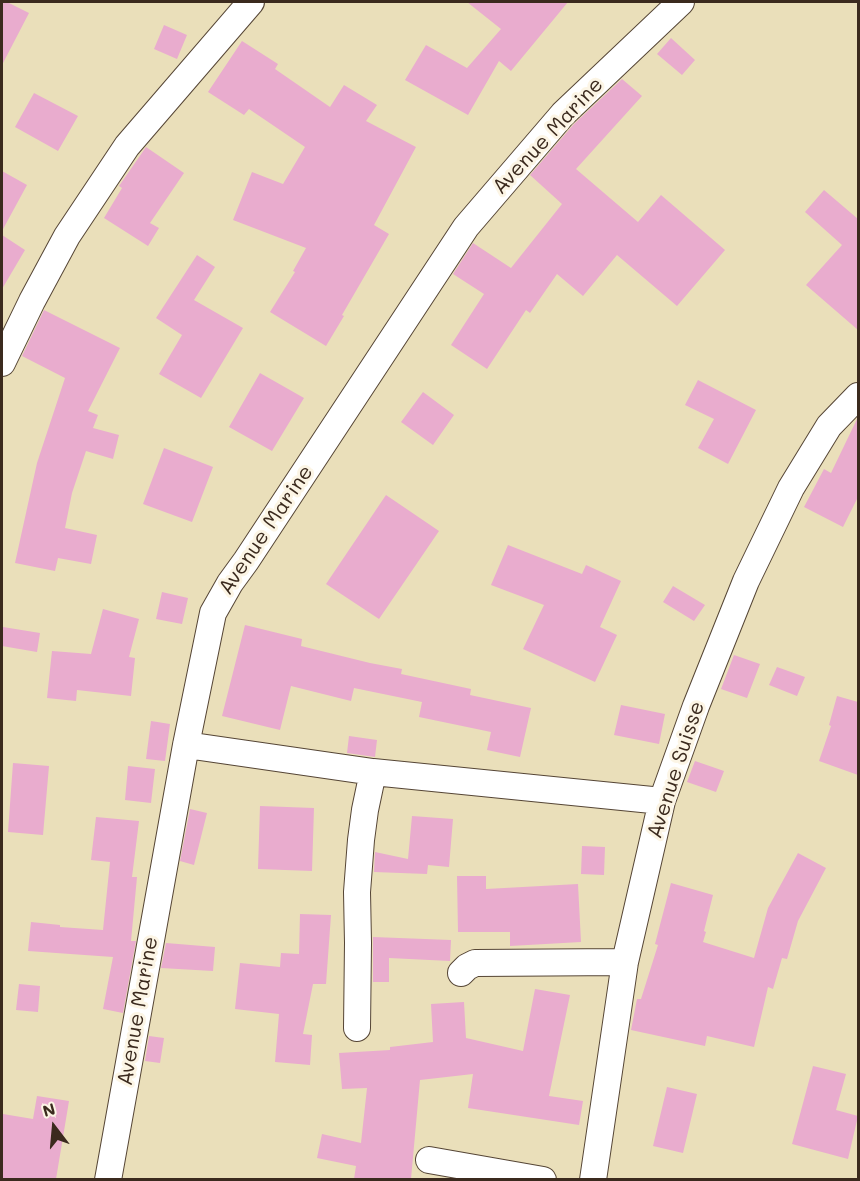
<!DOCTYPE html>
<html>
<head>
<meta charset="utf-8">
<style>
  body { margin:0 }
  #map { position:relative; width:860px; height:1181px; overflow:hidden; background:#eadfba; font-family:Mali,sans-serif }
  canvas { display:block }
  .frame { position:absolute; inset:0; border:3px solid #3b2a1e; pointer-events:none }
  .north { position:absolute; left:24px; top:1097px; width:60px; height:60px; -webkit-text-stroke:4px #fcf5e5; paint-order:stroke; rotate:344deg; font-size:16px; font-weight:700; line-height:24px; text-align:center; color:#3b2a1e }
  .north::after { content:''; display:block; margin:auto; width:21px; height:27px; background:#3b2a1e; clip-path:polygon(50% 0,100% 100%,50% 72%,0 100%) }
</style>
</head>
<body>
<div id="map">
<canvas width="860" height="1181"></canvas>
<div class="frame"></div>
<div class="north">N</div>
</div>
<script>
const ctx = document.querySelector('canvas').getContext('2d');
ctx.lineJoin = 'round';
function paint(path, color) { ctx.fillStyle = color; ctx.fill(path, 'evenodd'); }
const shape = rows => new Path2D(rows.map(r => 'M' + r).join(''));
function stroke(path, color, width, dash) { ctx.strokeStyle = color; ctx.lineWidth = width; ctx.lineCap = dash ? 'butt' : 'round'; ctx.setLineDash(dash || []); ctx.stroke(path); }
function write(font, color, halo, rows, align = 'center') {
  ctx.font = font + ' Mali,sans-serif'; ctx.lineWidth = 6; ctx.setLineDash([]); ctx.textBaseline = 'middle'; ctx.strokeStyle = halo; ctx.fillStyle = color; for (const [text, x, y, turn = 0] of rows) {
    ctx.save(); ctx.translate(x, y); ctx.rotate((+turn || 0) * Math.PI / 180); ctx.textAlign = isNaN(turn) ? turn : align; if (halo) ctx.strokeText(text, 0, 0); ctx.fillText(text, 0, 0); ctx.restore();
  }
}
const building = shape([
  [2,2,7,2,29,13,2,65],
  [467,2,568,2,511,71,499,61,468,115,405,80,426,45,467,68,501,29],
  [164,25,187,35,177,59,154,49],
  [671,38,695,60,682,75,657,54],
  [242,41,278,64,275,69,330,107,344,85,377,105,366,121,416,147,374,225,389,234,342,315,344,316,326,346,270,312,295,272,293,271,306,248,233,220,252,172,283,184,305,147,249,109,244,115,208,92],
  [622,79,642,96,576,169,638,222,661,195,725,250,677,306,617,255,583,296,557,274,530,313,526,310,487,369,451,345,484,294,453,274,473,243,511,268,562,204,530,175,574,124],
  [34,93,78,116,58,151,15,127],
  [146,147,184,173,150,223,159,228,148,246,104,218,122,188,119,186],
  [2,171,27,185,2,231],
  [824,190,858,219,858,330,806,285,842,245,805,212],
  [2,235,25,250,2,289],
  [197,255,215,267,194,300,243,328,201,398,159,374,182,335,156,318],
  [44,310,120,348,88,411,98,415,93,428,119,435,113,459,86,451,72,493,65,528,97,535,91,564,58,558,55,571,15,563,37,463,65,378,22,356],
  [260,373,304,398,272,451,229,427],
  [698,380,756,410,728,464,698,448,714,419,685,405],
  [423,392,454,415,433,445,401,422],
  [858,417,858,497,843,527,804,507,824,469,831,473],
  [164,448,213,467,192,522,143,504],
  [386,495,439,531,379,619,326,584],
  [508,545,582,574,586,565,621,581,600,627,617,635,595,682,523,649,544,605,491,585],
  [673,586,705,605,694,621,663,602],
  [162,592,188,598,182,624,156,619],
  [103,609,139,619,129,657,135,658,131,696,77,690,76,701,47,698,52,651,91,654],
  [245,625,302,639,301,646,370,663,402,669,401,674,471,689,470,695,531,708,520,757,487,750,491,732,419,717,422,702,354,688,351,701,291,686,280,730,222,716],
  [3,627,40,633,37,652,2,646],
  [734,655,760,664,747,698,721,689],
  [777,667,805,677,797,696,769,685],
  [837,696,858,702,858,775,819,761,831,726,829,725],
  [621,705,665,714,659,744,614,735],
  [151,721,170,724,165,761,146,759],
  [349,736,377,740,375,757,347,753],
  [695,761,724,771,716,792,687,782],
  [13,763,49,766,43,835,8,832],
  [128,766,155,769,151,803,125,800],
  [260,806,314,808,312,871,258,869],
  [190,809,207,813,194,865,180,861],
  [412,816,453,819,449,867,428,865,427,874,374,872,375,852,408,859],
  [96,817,139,821,132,877,137,877,131,941,136,941,123,1013,103,1009,113,957,28,951,31,922,60,925,60,927,103,930,110,862,91,860],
  [582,846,605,847,604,875,581,874],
  [798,853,826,868,798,921,787,959,782,958,773,989,768,987,754,1047,707,1036,705,1046,631,1030,637,999,641,999,658,945,655,944,671,883,713,895,704,931,706,932,703,942,754,958,768,908],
  [457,876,486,876,486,889,578,884,581,942,510,946,510,932,458,932],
  [300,914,331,915,326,984,313,984,303,1034,312,1035,310,1065,275,1062,279,1014,235,1009,240,963,280,967,281,953,299,954],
  [373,937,451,940,450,961,389,958,389,982,373,982],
  [166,943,215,947,213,971,161,968],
  [19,984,40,986,38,1012,16,1010],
  [535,989,570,995,549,1096,583,1101,579,1125,468,1108,473,1074,420,1080,411,1179,354,1179,356,1166,317,1158,322,1134,361,1143,367,1088,342,1089,339,1053,390,1050,390,1047,433,1042,431,1004,464,1002,466,1038,523,1051],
  [149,1036,164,1038,160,1063,145,1061],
  [813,1066,846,1074,836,1110,858,1116,848,1159,792,1144],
  [667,1087,697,1094,683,1153,653,1146],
  [37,1096,69,1101,56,1179,2,1179,2,1124,3,1114,33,1119]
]);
const minor = shape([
  [2,363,32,301,67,236,127,146,251,2],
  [186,745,373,772,662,801],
  [461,973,467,967,475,963,625,962],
  [357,1028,358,943,357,892,361,840,365,810,373,772],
  [429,1160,543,1180],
  [108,1180,186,745,213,613,230,583,246,561,466,227,563,114,681,2],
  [593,1180,625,962,662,801,696,706,746,581,791,488,829,426,858,396]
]);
const streetNames = [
  ["Avenue Marine",548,136,-47],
  ["Avenue Marine",266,530,-56],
  ["Avenue Suisse",676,770,-72],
  ["Avenue Marine",138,1011,-80]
];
paint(building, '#e9acce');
stroke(minor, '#554535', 28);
stroke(minor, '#fff', 26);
write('21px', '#3b2a1e', '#fcf5e5', streetNames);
</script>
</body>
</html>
